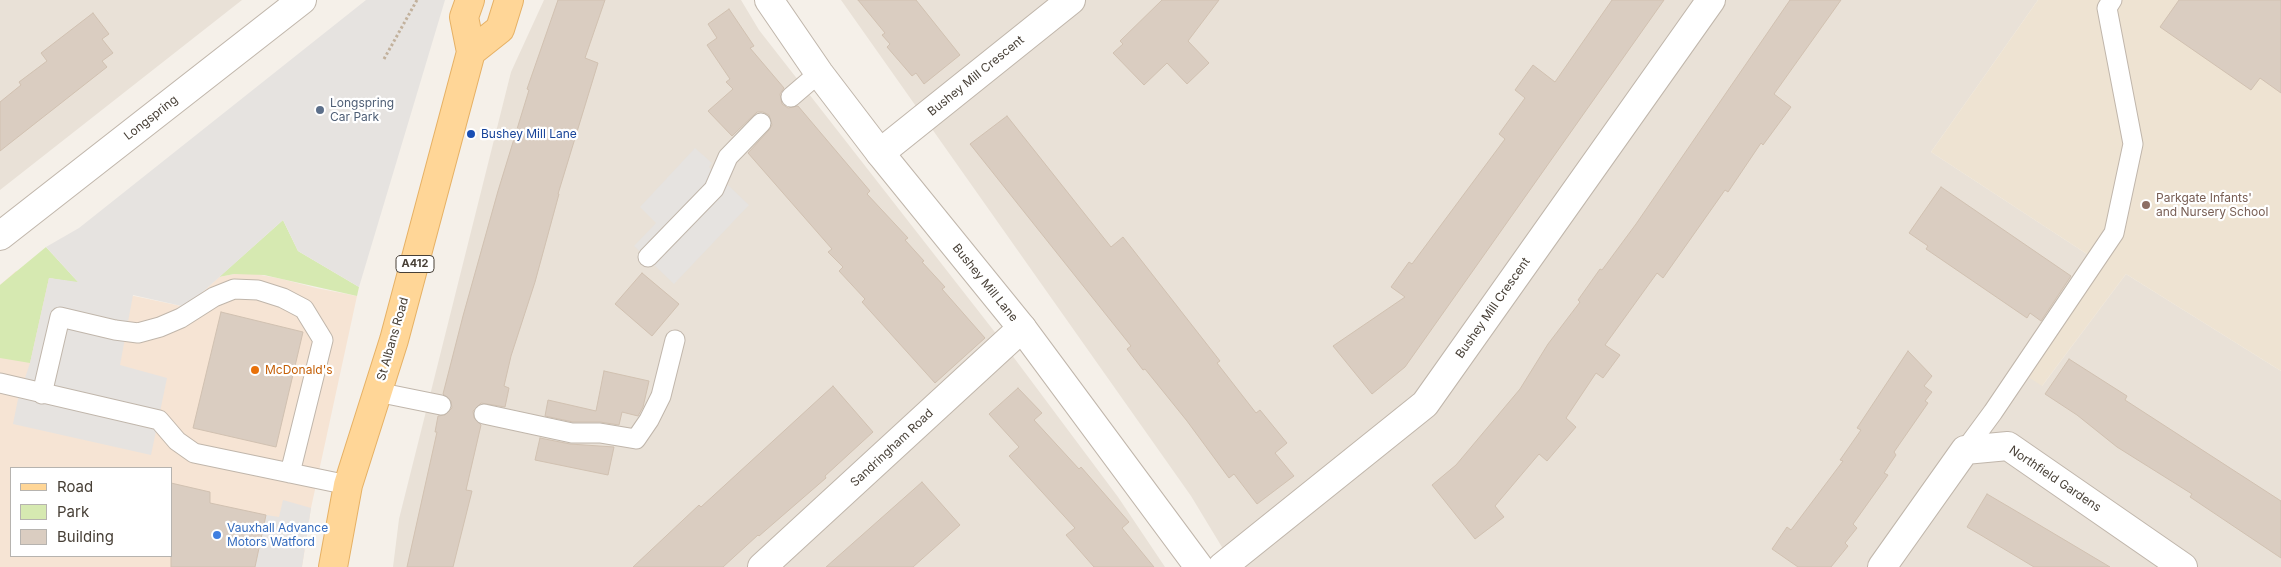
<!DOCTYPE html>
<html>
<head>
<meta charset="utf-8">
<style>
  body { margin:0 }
  #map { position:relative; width:2281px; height:567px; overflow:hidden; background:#f5f0e9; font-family:Inter,sans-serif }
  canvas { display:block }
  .legend { position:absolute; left:10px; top:467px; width:162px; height:90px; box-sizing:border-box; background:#fff; border:1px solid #b6b3af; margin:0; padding:6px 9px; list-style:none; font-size:15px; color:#484037 }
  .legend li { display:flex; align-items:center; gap:10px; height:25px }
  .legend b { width:25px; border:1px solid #b6b3af }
</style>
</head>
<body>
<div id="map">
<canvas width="2281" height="567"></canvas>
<ul class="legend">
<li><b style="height:6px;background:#ffd697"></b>Road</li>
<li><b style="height:14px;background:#d6e9b1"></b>Park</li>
<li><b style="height:14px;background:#dacdc1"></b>Building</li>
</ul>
</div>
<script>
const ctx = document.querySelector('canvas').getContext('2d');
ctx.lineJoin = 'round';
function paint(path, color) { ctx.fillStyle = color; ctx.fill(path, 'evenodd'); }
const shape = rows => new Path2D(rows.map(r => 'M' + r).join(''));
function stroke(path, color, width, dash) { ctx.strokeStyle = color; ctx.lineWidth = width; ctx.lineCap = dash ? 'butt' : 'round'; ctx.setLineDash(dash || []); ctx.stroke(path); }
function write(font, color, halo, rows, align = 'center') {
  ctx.font = font + ' Inter,sans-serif'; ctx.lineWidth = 4.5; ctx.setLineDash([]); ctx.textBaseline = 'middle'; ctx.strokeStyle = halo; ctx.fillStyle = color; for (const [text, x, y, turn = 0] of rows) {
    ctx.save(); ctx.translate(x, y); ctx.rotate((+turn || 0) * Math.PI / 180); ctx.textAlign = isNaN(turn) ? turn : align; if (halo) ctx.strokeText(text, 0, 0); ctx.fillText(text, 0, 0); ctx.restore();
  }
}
const residential = shape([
  [0,0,242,0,0,190],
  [544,0,741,0,759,30,994,331,1118,497,1165,567,393,567,399,519,511,72],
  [841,0,2038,0,1931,152,2093,258,2042,386,2126,274,2281,371,2281,567,1234,567,1191,496]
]);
const commercial = shape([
  [16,271,186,307,219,277,234,274,256,274,282,279,316,288,357,296,311,508,302,567,0,567,0,285],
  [11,468,171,468,171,556,11,556]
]);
const education = shape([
  [2038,0,2281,0,2281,371,2126,274,2042,386,2022,373,2093,258,1931,152]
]);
const green = shape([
  [283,220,298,251,359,287,357,296,264,275,234,274,219,277],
  [46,247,79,283,49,278,30,363,0,358,0,285]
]);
const parking = shape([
  [366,0,445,0,359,287,298,251,283,220,186,307,133,295,120,365,167,378,151,455,13,424,18,399,30,363,49,278,78,282,46,247,79,228],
  [695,148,712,163,709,167,749,205,674,284,634,246,656,223,640,207],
  [283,500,311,508,302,567,255,567,266,515,279,517]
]);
const building = shape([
  [558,0,605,0,585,58,598,63,558,194,559,194,535,282,511,356,504,386,509,388,505,407,481,403,473,411,474,418,481,425,466,490,472,491,453,567,407,567,437,432,435,432,438,416,445,415,452,408,451,401,443,394,463,316,498,191,529,90,527,89,558,0],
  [858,0,916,0,960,55,924,84,916,73,912,76,887,47,890,44,882,35,885,33,858,0],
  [1162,0,1219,0,1188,41,1209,63,1187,84,1167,63,1144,85,1113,53,1123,44,1120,41,1162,0],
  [1612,0,1664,0,1405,367,1372,394,1333,346,1405,297,1391,287,1409,262,1412,264,1505,139,1499,134,1525,98,1515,90,1533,65,1555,82,1612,0],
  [1790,0,1841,0,1774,94,1791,107,1763,145,1761,143,1728,192,1725,190,1663,278,1657,273,1605,345,1620,355,1603,378,1596,373,1566,418,1576,427,1547,461,1539,454,1495,506,1504,517,1475,539,1432,485,1456,465,1520,389,1548,344,1580,302,1578,300,1600,269,1602,270,1636,224,1790,0],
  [2179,0,2281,0,2281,93,2260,78,2251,90,2160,27,2179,0],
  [729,9,754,46,750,48,784,88,780,94,782,104,788,108,798,106,870,191,867,194,908,238,905,240,924,261,922,262,945,287,942,289,985,338,935,383,862,302,865,299,839,271,843,267,828,252,832,249,748,153,769,130,772,125,769,115,763,112,757,112,732,136,708,111,733,89,726,82,730,79,707,45,717,38,708,24,729,9],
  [93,13,109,34,102,39,113,53,102,61,107,67,0,151,0,102,21,85,19,82,47,61,41,53,93,13],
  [1007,116,1111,247,1123,237,1220,361,1217,363,1256,413,1260,410,1287,443,1275,453,1294,476,1257,504,1234,474,1229,478,1187,421,1145,369,1143,370,1127,349,1131,346,970,144,1007,116],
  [1941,187,2071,276,2041,321,2030,313,2027,318,1926,249,1928,246,1909,233,1941,187],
  [642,273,679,304,652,336,615,304,642,273],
  [221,312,303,332,276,447,193,428,221,312],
  [1908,351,1932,376,1924,386,1932,392,1925,401,1928,403,1894,452,1896,455,1884,473,1888,475,1853,524,1857,528,1845,543,1848,546,1831,567,1798,567,1772,549,1787,527,1791,530,1843,461,1840,460,1861,430,1857,428,1908,351],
  [2069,359,2127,396,2125,400,2281,501,2281,558,2190,497,2192,494,2117,447,2077,415,2045,394,2069,359],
  [604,371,649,381,643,407,638,416,622,412,619,425,600,422,573,422,545,416,548,400,596,411,604,371],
  [833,386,873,432,825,476,826,478,759,536,758,535,723,567,633,567,699,505,701,507,833,386],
  [1018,388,1042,413,1034,420,1079,469,1081,467,1129,522,1122,528,1154,567,1094,567,1066,535,1075,528,1009,456,1019,447,989,414,1018,388],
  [540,438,570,444,614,447,608,475,535,460,540,438],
  [922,482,960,525,913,567,826,567,922,482],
  [171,483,210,492,210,503,266,515,255,567,171,567,171,483],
  [1987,494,2021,514,2110,567,2034,567,1979,534,1967,527,1987,494]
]);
const path = shape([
  [384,59,417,0]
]);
const service = shape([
  [791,97,819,73],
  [648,257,714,189,728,157,761,123],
  [0,383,159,420,177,441,194,453,348,485],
  [377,392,441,405],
  [42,394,60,317,115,330,138,333,160,327,181,318,214,297,234,289,258,290,283,298,304,309,323,340,290,473],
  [484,414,572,433,600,433,636,439,649,420,661,396,675,340],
  [1965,450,1993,412,2114,233,2133,144,2107,8,2112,0]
]);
const minor = shape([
  [880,153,1071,0],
  [0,236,302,0],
  [762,567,1022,328],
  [1222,567,1425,404,1711,0],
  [1882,567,1965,450,2008,446,2183,567]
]);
const tertiary = shape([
  [769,0,819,73,880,153,1022,328,1199,567]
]);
const primary = shape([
  [471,52,500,29,509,0],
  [333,567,348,485,394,340,471,52,464,17,470,0]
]);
const markers = [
  [320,110,5,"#5c6f8a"],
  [471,134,5,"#1a4fb4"],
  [2146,205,5,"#8d6e63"],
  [255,370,5,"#e8710a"],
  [217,535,5,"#3f7fe0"]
];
const shields = [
  [415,264,38]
];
const shieldNames = [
  ["A412",415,264]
];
const streetNames = [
  ["Bushey Mill Crescent",976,76,-39],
  ["Longspring",151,118,-38],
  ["Bushey Mill Lane",985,283,51],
  ["Bushey Mill Crescent",1493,308,-55],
  ["St Albans Road",393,339,-74],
  ["Sandringham Road",892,448,-43],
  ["Northfield Gardens",2055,479,34]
];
const serviceNames = [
  ["Longspring",330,103],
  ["Car Park",330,117]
];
const transitNames = [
  ["Bushey Mill Lane",481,134]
];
const educationNames = [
  ["Parkgate Infants'",2156,198],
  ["and Nursery School",2156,212]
];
const foodNames = [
  ["McDonald's",265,370]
];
const shopNames = [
  ["Vauxhall Advance",227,528],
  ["Motors Watford",227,542]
];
paint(residential, '#e9e1d7');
paint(commercial, '#f6e4d4');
paint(education, '#eee3d2');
paint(green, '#d6e9b1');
paint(parking, '#e6e3e0');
paint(building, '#dacdc1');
stroke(building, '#d1c1b1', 1);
stroke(service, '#c0b6ab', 21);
stroke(minor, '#c0b6ab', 30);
stroke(tertiary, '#c0b6ab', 30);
stroke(primary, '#e6b165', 30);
stroke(path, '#c2b19c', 3, [2.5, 2.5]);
stroke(service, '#fff', 19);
stroke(minor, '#fff', 28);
stroke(tertiary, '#fff', 28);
stroke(primary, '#ffd697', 28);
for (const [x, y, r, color] of markers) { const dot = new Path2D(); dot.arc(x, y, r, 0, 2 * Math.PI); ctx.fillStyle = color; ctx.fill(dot); stroke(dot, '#fff', 2); }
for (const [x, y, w] of shields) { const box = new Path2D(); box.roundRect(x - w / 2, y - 8.5, w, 17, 4); ctx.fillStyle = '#fff'; ctx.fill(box); stroke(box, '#484037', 1); }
write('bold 11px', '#484037', null, shieldNames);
write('12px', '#484037', '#fff', streetNames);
write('12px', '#4e5e75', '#fff', serviceNames, 'left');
write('12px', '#164399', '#fff', transitNames, 'left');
write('12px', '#785e54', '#fff', educationNames, 'left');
write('12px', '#c56008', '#fff', foodNames, 'left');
write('12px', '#366cbe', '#fff', shopNames, 'left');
</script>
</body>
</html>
